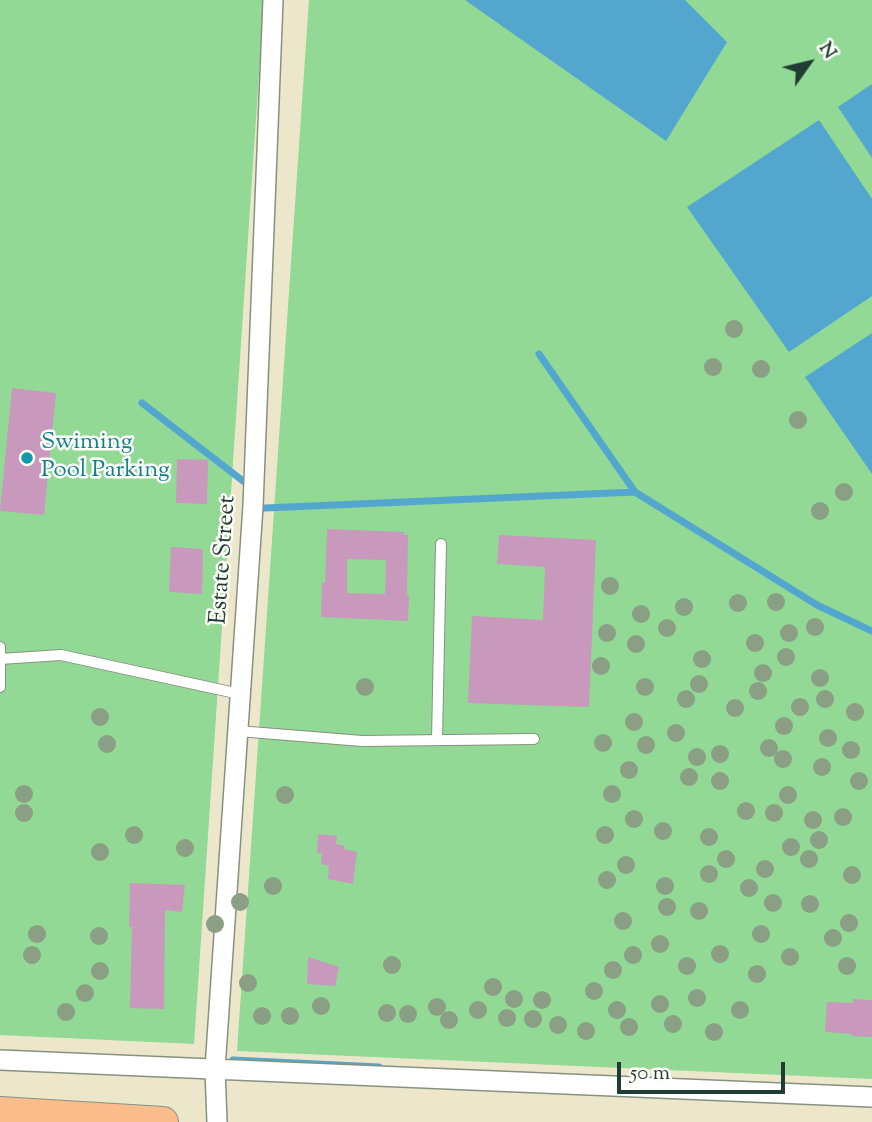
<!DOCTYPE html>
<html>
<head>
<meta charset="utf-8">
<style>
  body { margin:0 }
  #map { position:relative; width:872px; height:1122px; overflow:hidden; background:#ece7cb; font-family:"Sorts Mill Goudy",serif }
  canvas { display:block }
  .north { position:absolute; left:774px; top:28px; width:70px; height:70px; -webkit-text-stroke:5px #fdfcf7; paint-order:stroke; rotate:56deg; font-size:19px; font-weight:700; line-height:28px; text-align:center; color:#1f3d34 }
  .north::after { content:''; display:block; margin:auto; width:24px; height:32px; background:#1f3d34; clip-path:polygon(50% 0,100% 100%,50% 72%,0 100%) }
  .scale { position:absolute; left:617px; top:1062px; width:168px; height:32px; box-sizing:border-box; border:4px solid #1f3d34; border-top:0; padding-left:9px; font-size:21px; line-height:24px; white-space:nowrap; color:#1f3d34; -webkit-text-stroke:5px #fdfcf7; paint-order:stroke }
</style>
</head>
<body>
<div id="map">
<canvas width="872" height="1122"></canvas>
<div class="north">N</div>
<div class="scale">50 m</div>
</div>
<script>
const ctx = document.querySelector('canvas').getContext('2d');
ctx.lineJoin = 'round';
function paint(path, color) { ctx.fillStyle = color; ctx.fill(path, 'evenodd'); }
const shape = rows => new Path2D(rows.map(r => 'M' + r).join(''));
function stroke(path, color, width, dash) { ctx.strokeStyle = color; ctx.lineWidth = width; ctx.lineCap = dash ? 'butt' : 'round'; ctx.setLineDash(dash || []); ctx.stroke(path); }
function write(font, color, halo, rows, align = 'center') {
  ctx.font = font + ' "Sorts Mill Goudy",serif'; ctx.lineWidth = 5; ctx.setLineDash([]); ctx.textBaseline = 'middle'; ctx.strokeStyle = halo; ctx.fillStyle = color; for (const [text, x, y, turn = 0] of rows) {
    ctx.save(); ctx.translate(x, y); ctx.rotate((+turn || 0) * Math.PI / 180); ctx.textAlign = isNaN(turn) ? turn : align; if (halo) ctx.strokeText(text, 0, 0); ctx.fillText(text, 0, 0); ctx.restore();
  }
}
const green = shape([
  [0,0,264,0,194,1044,0,1035],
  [309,0,872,0,872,1079,237,1051]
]);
const water = shape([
  [465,0,685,0,727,42,666,141],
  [872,84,872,158,838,107],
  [819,120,872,199,872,296,789,352,687,207],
  [872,333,872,474,805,377]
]);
const stream = shape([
  [539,354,635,492,817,605,872,631],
  [142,403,243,481],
  [265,508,635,492],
  [233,1060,379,1067]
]);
const building = shape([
  [12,388,56,393,44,515,0,511],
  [177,459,208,460,207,504,176,503],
  [327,529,404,532,404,535,408,535,407,595,409,595,408,621,321,617,322,583,325,583],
  [347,559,386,560,385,594,347,593],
  [499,535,596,540,589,707,468,703,472,616,543,620,545,567,497,564],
  [171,547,203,549,202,594,169,592],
  [318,834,337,836,336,844,345,846,344,849,357,852,353,884,328,879,329,866,321,864,322,853,317,853],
  [130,883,185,885,182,912,165,910,164,1009,130,1008,132,927,129,927],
  [308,957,339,967,335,986,307,984],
  [853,999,872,1000,872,1037,851,1036,852,1034,825,1032,827,1002,853,1003]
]);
const service = shape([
  [0,647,0,687],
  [0,659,61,655,240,694],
  [238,731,362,741,534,739],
  [437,740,441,544]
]);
const minor = shape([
  [0,1060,872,1097],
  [217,1122,215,1069,253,506,273,0]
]);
const primary = shape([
  [0,1112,163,1122]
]);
const trees = [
  [734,329],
  [713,367],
  [761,369],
  [798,420],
  [844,492],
  [820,511],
  [610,586],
  [776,602],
  [738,603],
  [684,607],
  [641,614],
  [815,627],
  [667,628],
  [607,633],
  [789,633],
  [755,643],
  [636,644],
  [786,657],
  [702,659],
  [601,666],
  [763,673],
  [820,678],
  [699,684],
  [365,687],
  [645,687],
  [758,691],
  [686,699],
  [825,699],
  [800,707],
  [735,708],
  [855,712],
  [100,717],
  [634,722],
  [784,726],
  [676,733],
  [828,738],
  [603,743],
  [107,744],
  [646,745],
  [769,748],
  [851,750],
  [720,754],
  [697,757],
  [783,759],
  [822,767],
  [629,770],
  [689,777],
  [720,781],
  [859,781],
  [24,794],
  [612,794],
  [285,795],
  [788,795],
  [746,811],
  [24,813],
  [774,813],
  [843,817],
  [634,819],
  [813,820],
  [663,831],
  [134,835],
  [605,835],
  [709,837],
  [819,840],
  [791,847],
  [185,848],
  [100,852],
  [726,859],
  [809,859],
  [626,865],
  [765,869],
  [709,874],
  [852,875],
  [607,880],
  [273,886],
  [665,886],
  [749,888],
  [240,902],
  [773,903],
  [810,904],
  [667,907],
  [699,911],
  [623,921],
  [849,923],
  [215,924],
  [37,934],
  [761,934],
  [99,936],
  [833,938],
  [660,944],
  [720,954],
  [32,955],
  [633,955],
  [790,957],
  [392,965],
  [687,966],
  [847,966],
  [613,970],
  [100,971],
  [757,974],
  [248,983],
  [493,987],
  [594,991],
  [85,993],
  [697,998],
  [514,999],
  [542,1000],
  [660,1004],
  [321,1006],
  [437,1007],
  [478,1010],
  [617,1010],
  [740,1010],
  [66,1012],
  [387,1013],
  [408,1014],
  [262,1016],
  [290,1016],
  [507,1018],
  [533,1019],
  [449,1020],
  [673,1024],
  [558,1025],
  [629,1027],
  [586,1031],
  [714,1032]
];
const markers = [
  [27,458,7,"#0f9aa8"]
];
const cultureNames = [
  ["Swiming",41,444],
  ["Pool Parking",41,472]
];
const streetNames = [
  ["Estate Street",225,560,-86]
];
paint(green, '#91d994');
paint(water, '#53a7cf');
stroke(stream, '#53a7cf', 7);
paint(building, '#c999bd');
stroke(service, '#869280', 12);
stroke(minor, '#869280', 22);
stroke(primary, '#869280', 32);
stroke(service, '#fff', 10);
stroke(minor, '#fff', 19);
stroke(primary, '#f9bc8a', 30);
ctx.fillStyle = '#8b9f85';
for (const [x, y] of trees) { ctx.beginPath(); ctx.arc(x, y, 9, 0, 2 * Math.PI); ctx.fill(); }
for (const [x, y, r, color] of markers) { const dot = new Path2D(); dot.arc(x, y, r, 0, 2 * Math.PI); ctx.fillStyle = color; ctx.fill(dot); stroke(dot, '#fdfcf7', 2.5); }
write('24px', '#0d838f', '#fdfcf7', cultureNames, 'left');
write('24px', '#1f3d34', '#fdfcf7', streetNames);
</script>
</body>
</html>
